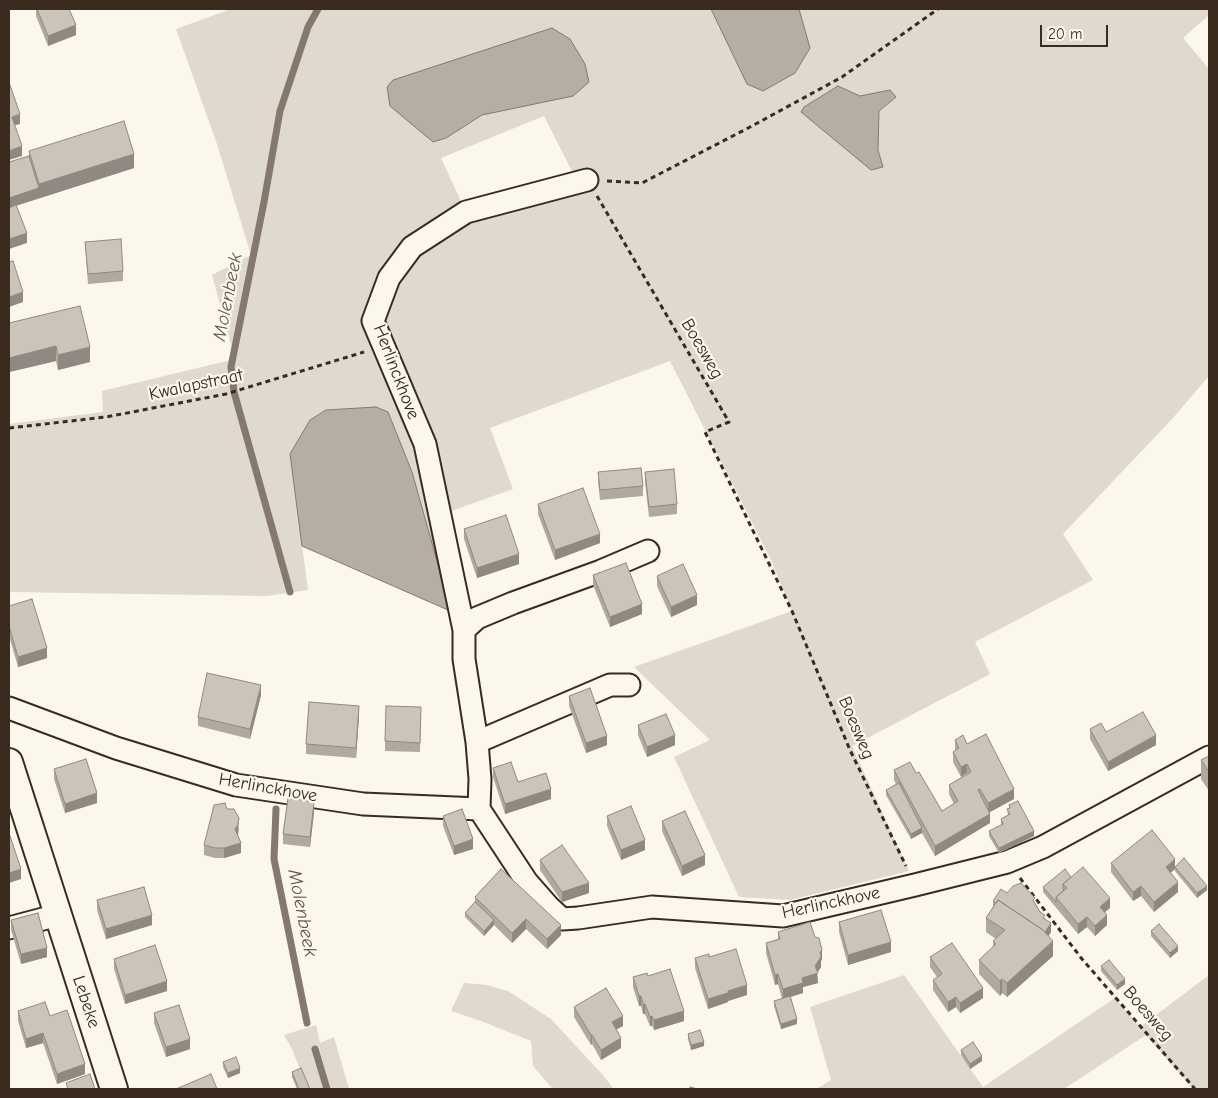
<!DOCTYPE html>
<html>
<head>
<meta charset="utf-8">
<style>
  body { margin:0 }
  #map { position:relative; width:1218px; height:1098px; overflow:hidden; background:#fbf7ec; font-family:"Comic Neue",sans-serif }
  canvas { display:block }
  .frame { position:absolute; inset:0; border:10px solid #3b2a1e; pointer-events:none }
  .scale { position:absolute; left:1040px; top:25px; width:68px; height:22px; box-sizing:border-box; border:2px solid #3b2a1e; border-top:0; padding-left:6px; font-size:15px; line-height:18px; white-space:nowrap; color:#3b2a1e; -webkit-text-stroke:4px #fbf7ec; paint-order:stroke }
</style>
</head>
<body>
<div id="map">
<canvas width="1218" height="1098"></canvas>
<div class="frame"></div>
<div class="scale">20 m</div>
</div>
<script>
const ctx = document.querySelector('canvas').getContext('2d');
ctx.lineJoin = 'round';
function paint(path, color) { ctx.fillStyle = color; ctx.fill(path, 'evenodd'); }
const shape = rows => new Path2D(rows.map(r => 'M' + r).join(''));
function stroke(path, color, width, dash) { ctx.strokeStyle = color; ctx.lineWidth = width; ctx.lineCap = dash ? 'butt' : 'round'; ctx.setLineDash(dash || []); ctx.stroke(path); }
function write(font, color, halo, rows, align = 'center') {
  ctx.font = font + ' "Comic Neue",sans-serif'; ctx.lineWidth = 4.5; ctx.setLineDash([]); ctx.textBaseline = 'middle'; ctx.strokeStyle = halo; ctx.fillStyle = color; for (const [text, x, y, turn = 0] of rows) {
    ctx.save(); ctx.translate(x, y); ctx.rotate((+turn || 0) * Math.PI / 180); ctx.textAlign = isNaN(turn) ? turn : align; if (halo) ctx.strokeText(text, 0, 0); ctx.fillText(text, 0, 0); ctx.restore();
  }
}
const green = shape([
  [231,9,1209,9,1209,15,1183,38,1209,69,1209,376,1172,419,1063,534,1093,580,975,642,990,674,852,746,909,871,790,900,739,897,674,757,710,740,634,667,792,611,771,560,670,361,490,428,513,489,440,515,448,600,412,472,352,409,326,410,290,454,308,590,267,596,9,592,9,424,103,412,102,391,235,359,212,275,251,255,217,144,176,29],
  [544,116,576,179,466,212,441,158],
  [904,975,983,1087,1115,998,1140,1027,1209,975,1209,1089,1193,1089,1146,1035,1064,1089,816,1089,831,1080,810,1007],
  [464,983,487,985,508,991,551,1019,601,1073,614,1089,553,1089,533,1066,531,1041,481,1021,451,1011],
  [316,1025,320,1043,334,1037,349,1089,308,1089,292,1049,284,1035]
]);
const water = shape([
  [711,9,799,9,810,48,795,73,763,91,747,84,711,9],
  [552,28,570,39,585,64,589,82,573,96,482,115,446,138,433,142,390,106,387,87,393,80,552,28],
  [838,86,860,96,890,90,896,97,879,111,878,150,883,167,871,170,801,112,804,107,838,86],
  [376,407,388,412,412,472,448,600,448,610,302,546,290,454,310,420,326,410,376,407]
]);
const stream = shape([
  [290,592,234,392,231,367,264,202,280,111,308,27,318,9],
  [276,809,274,859,307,1023],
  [315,1049,327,1089]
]);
const path = shape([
  [607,181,642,183,752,126,842,77,938,9],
  [597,196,729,422,705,432,792,611,850,750,906,866],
  [9,428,106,417,226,394,364,352],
  [1020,878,1082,959,1195,1089]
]);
const minor = shape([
  [464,630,425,444,373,321,389,278,412,247,466,212,587,180],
  [9,708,116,748,236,785,363,804,479,809,527,882,549,907,562,919,578,918,652,907,783,916,915,885,1007,862,1043,847,1209,757],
  [477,742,610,685,629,685],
  [479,809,480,779,477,742,464,659,464,630,477,618,513,603,601,571,648,551],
  [9,928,58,915]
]);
const tertiary = shape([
  [9,762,114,1089]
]);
const wall = shape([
  [36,9,69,9,76,35,48,46,36,16],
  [29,151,134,168,9,208,29,156],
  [85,242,123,271,123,281,88,284],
  [9,323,90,362,58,370,56,361,9,372],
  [598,472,643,486,643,496,600,500,598,481],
  [645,472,677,504,677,514,649,517,645,482],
  [538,504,600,543,555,560,538,514],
  [464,529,519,564,477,578,464,539],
  [593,575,642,614,610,627,593,585],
  [657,576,697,605,671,617,657,586],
  [9,606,47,658,18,667,9,636],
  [261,695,250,739,198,726,198,717],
  [569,696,607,745,586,753,569,706],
  [359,716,356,758,306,754,306,744],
  [421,717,420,752,385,751,385,741],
  [638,725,675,745,647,757,638,735],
  [1090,729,1106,732,1156,745,1108,771,1090,739],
  [955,740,967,744,1014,799,990,812,990,823,935,856,922,833,911,839,886,795,886,790,896,784,894,780,894,770,916,773,942,811,954,804,949,794,949,785,967,774,967,773,961,777,953,762,953,752,955,751],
  [1209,756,1209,791,1201,779,1201,760],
  [493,768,518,782,551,799,505,814,493,777],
  [54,769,97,803,65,813,54,779],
  [1009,805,1034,836,999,853,989,836,989,831,1001,825,1001,819,1008,815,1007,809,1009,808],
  [314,812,310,847,283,844,283,834],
  [443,816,473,849,454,855,443,826],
  [607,816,645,850,621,860,607,826],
  [662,821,705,865,682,876,662,831],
  [239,828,238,835,241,853,224,858,215,858,204,855,204,845],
  [540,860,589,893,562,902,540,870],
  [1111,863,1175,866,1207,890,1197,898,1175,871,1175,869,1170,873,1178,892,1154,912,1141,896,1133,901,1111,872],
  [501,869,561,935,547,949,526,929,512,943,494,925,484,936,465,917,465,913,475,902,475,897],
  [1071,877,1110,908,1105,912,1107,925,1095,936,1087,927,1078,934,1043,892,1043,887],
  [1007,893,1035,903,1045,919,1051,932,1048,936,1053,956,1007,997,1002,993,1000,996,979,974,979,960,993,947,993,941,996,939,986,932,986,918,993,907,993,901],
  [97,900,152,925,106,939,97,910],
  [11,920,47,957,21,964,11,930],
  [839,922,891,952,848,965,839,932],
  [1151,931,1178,951,1170,958,1151,936],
  [778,932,822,959,821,961,821,967,817,973,818,983,803,987,803,993,791,997,797,1024,781,1029,774,1006,774,1001,782,999,778,984,775,985,766,953,766,943,778,939],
  [709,957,747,995,728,1001,728,1002,708,1009,695,968,695,958],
  [930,957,983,998,960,1013,956,1007,948,1012,933,990,933,980,937,977,930,967],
  [114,959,167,991,125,1004,114,969],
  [1101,966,1125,984,1117,990,1101,971],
  [648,976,684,1021,654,1030,652,1026,650,1026,645,1014,643,1014,641,1006,639,1006,633,987,633,977],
  [574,1007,623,1026,616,1029,621,1048,601,1060,592,1044,591,1045,574,1017],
  [18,1011,50,1016,85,1074,57,1084,43,1043,26,1048,18,1021],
  [154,1013,190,1049,166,1057,154,1023],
  [688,1034,704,1046,691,1050,688,1039],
  [961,1050,982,1061,970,1069,961,1055],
  [223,1062,240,1073,228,1078,223,1067],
  [292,1072,310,1089,297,1089,292,1077]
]);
const shadedWall = shape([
  [76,25,76,35,48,46,48,36],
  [20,114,20,124,12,126,12,117],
  [22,146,22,156,9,160,9,151],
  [134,154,134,168,9,208,9,198,39,188,39,184],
  [27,233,27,243,9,249,9,239],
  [23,292,23,302,9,307,9,297],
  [56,346,56,361,9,372,9,358],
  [90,347,90,362,58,370,58,355],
  [600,534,600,543,555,560,555,550],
  [519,554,519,564,477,578,477,568],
  [697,595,697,605,671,617,671,607],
  [642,604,642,614,610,627,610,617],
  [47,648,47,658,18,667,18,657],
  [261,685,261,695,250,739,250,729],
  [359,706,359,716,356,758,356,748],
  [675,735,675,745,647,757,647,747],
  [1156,735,1156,745,1108,771,1108,762],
  [607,736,607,745,586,753,586,743],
  [967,764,967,773,961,777,961,767],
  [551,789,551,799,505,814,505,804],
  [1014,789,1014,799,988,813,988,803],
  [97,793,97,803,65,813,65,804],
  [314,802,314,812,310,847,310,837],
  [990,814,990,823,935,856,935,846],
  [239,818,238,835,235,839,235,829],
  [922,828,922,833,911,839,911,834],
  [1034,831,1034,836,999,853,999,848],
  [473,839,473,849,454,855,454,846],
  [645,840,645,850,621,860,621,850],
  [241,843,241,853,224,858,224,848],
  [705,855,705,865,682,876,682,866],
  [1175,859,1175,869,1166,877,1166,867],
  [21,869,21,879,9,883,9,873],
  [1178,882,1178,892,1154,912,1154,902],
  [589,883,589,893,562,902,562,892],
  [1141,886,1141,896,1133,901,1133,892],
  [1207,886,1207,890,1197,898,1197,893],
  [1110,898,1110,908,1100,916,1100,907],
  [152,915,152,925,106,939,106,929],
  [1107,915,1107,925,1095,936,1095,926],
  [1087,917,1087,927,1078,934,1078,924],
  [526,919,526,929,512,943,512,933],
  [494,920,494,925,484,936,484,931],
  [1051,923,1051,932,1043,945,1043,935],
  [561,925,561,935,547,949,547,939],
  [1053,941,1053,956,1007,997,1007,983],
  [891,942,891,952,848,965,848,955],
  [1178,946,1178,951,1170,958,1170,953],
  [47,948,47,957,21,964,21,954],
  [822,950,822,959,821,961,821,967,817,973,818,983,803,987,803,993,783,999,783,989,802,978,815,966,820,952],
  [778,974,778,984,775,985,775,975],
  [1002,979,1002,993,1000,996,1000,981],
  [1125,979,1125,984,1117,990,1117,985],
  [167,981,167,991,125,1004,125,995],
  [747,985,747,995,728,1001,728,1002,708,1009,708,999,728,991],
  [983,988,983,998,960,1013,960,1003],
  [639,996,641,996,641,1006,639,1006],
  [956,997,956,1007,948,1012,948,1002],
  [643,1004,645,1004,645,1014,643,1014],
  [684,1011,684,1021,654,1030,654,1020],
  [623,1016,623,1026,612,1032,612,1022],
  [652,1016,652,1026,650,1026,650,1017],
  [797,1019,797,1024,781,1029,781,1024],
  [43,1033,43,1043,26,1048,26,1039],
  [591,1035,592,1035,592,1044,591,1045],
  [621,1038,621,1048,601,1060,601,1050],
  [190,1039,190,1049,166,1057,166,1047],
  [704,1042,704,1046,691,1050,691,1045],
  [982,1056,982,1061,970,1069,970,1064],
  [85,1064,85,1074,57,1084,57,1074],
  [240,1068,240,1073,228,1078,228,1073]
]);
const building = shape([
  [37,9,69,9,76,25,48,36,37,9],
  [10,85,20,114,12,117,22,146,9,151,9,86,10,85],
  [124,121,134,154,39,184,29,151,124,121],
  [29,156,39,188,9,198,9,162,29,156],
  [16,205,27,233,9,239,9,208,16,205],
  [121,239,123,271,88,274,85,242,121,239],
  [13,261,23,292,9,297,9,262,13,261],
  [80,306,90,347,58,355,56,346,9,358,9,323,80,306],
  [641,468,643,486,600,490,598,472,641,468],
  [674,469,677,504,649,507,645,472,674,469],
  [583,488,600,534,555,550,538,504,583,488],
  [506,515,519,554,477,568,464,529,506,515],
  [626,563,642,604,610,617,593,575,626,563],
  [683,564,697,595,671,607,657,576,683,564],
  [32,599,47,648,18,657,9,626,9,606,32,599],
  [207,673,261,685,250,729,198,717,207,673],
  [590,688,607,736,586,743,569,696,590,688],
  [309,702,359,706,356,748,306,744,309,702],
  [386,706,421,707,420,743,385,741,386,706],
  [1143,712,1156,735,1108,762,1090,729,1101,723,1106,732,1143,712],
  [666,714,675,735,647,747,638,725,666,714],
  [986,734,1014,789,988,803,980,789,978,790,990,814,935,846,894,770,910,762,916,773,919,772,942,811,958,801,949,785,971,772,967,764,961,767,953,752,959,748,955,740,963,735,967,744,986,734],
  [1209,756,1209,772,1201,760,1209,756],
  [86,759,97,793,65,804,54,769,86,759],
  [511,762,518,782,546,773,551,789,505,804,493,768,511,762],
  [899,783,922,828,911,834,886,790,899,783],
  [288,798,314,802,310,837,283,834,288,798],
  [1018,801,1034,831,999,848,989,831,1003,824,1001,819,1010,814,1007,809,1010,808,1009,805,1018,801],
  [225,803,227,809,234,809,239,818,238,825,235,829,241,843,224,848,215,848,204,845,214,805,225,803],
  [631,806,645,840,621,850,607,816,631,806],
  [462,809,473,839,454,846,443,816,462,809],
  [685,811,705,855,682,866,662,821,685,811],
  [1152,830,1175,859,1166,867,1178,882,1154,902,1141,886,1133,892,1111,863,1152,830],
  [9,833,21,869,9,873,9,833],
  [562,845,589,883,562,892,540,860,562,845],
  [1184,858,1207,886,1197,893,1175,867,1184,858],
  [1083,867,1110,898,1100,907,1107,915,1095,926,1087,917,1078,924,1056,897,1067,888,1063,884,1083,867],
  [501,869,561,925,547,939,526,919,512,933,475,897,501,869],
  [1065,869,1071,877,1063,884,1063,889,1064,890,1056,897,1056,902,1043,887,1065,869],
  [1021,883,1035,898,1033,900,1040,912,1045,915,1043,918,1051,923,1045,932,1043,930,998,900,996,903,993,901,1001,889,1007,893,1013,886,1021,883],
  [144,887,152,915,106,929,97,900,144,887],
  [998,900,1043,930,1053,941,1007,983,1002,979,1000,981,979,960,996,944,993,941,1005,930,986,918,998,900],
  [475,902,494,920,484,931,465,913,475,902],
  [881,910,891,942,848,955,839,922,881,910],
  [38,913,47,948,21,954,11,920,38,913],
  [810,922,815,937,819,938,822,950,820,952,821,957,815,966,818,973,802,978,803,983,783,989,778,974,775,975,766,943,780,939,778,932,810,922],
  [1159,924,1178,946,1170,953,1151,931,1159,924],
  [952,943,983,988,960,1003,956,997,948,1002,933,980,942,974,930,957,952,943],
  [155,945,167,981,125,995,114,959,155,945],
  [736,949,747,985,728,991,728,993,708,999,695,958,709,954,709,957,736,949],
  [1109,960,1125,979,1117,985,1101,966,1109,960],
  [670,969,684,1011,654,1020,652,1016,650,1017,645,1004,643,1004,641,996,639,996,633,977,647,973,648,976,670,969],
  [606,988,623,1016,612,1022,621,1038,601,1050,592,1035,591,1035,574,1007,606,988],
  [790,996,797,1019,781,1024,774,1001,790,996],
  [45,1002,50,1016,67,1010,85,1064,57,1074,43,1033,26,1039,18,1011,45,1002],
  [179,1005,190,1039,166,1047,154,1013,179,1005],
  [700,1030,704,1042,691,1045,688,1034,700,1030],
  [973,1042,982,1056,970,1064,961,1050,973,1042],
  [236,1057,240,1068,228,1073,223,1062,236,1057],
  [301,1068,310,1089,299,1089,292,1072,301,1068],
  [90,1074,95,1089,68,1089,66,1083,90,1074],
  [211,1074,217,1089,176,1089,211,1074],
  [690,1087,698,1089,690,1089,690,1087]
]);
const streetNames = [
  ["Boesweg",702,349,60],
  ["Herlinckhove",396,372,69],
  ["Kwalapstraat",196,385,-12],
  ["Boesweg",856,728,67],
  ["Herlinckhove",268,788,10],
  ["Herlinckhove",831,903,-12],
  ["Lebeke",86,1002,72],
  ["Boesweg",1148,1014,49]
];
const waterNames = [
  ["Molenbeek",228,297,-79],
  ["Molenbeek",302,913,79]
];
paint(green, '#dfd9ce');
paint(water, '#b6aea2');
stroke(water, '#85796d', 1);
stroke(stream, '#85796d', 7);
stroke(minor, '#3b2a1e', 25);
stroke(tertiary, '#3b2a1e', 30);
stroke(path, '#3b2a1e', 3, [5, 4]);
stroke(minor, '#fbf7ec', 21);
stroke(tertiary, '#fbf7ec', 26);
paint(wall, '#afa99f');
paint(shadedWall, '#8f8982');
paint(building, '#ccc4b9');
stroke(building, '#8f8982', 1);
write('18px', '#3b2a1e', '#fbf7ec', streetNames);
write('italic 19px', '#605246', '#fbf7ec', waterNames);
</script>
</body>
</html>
